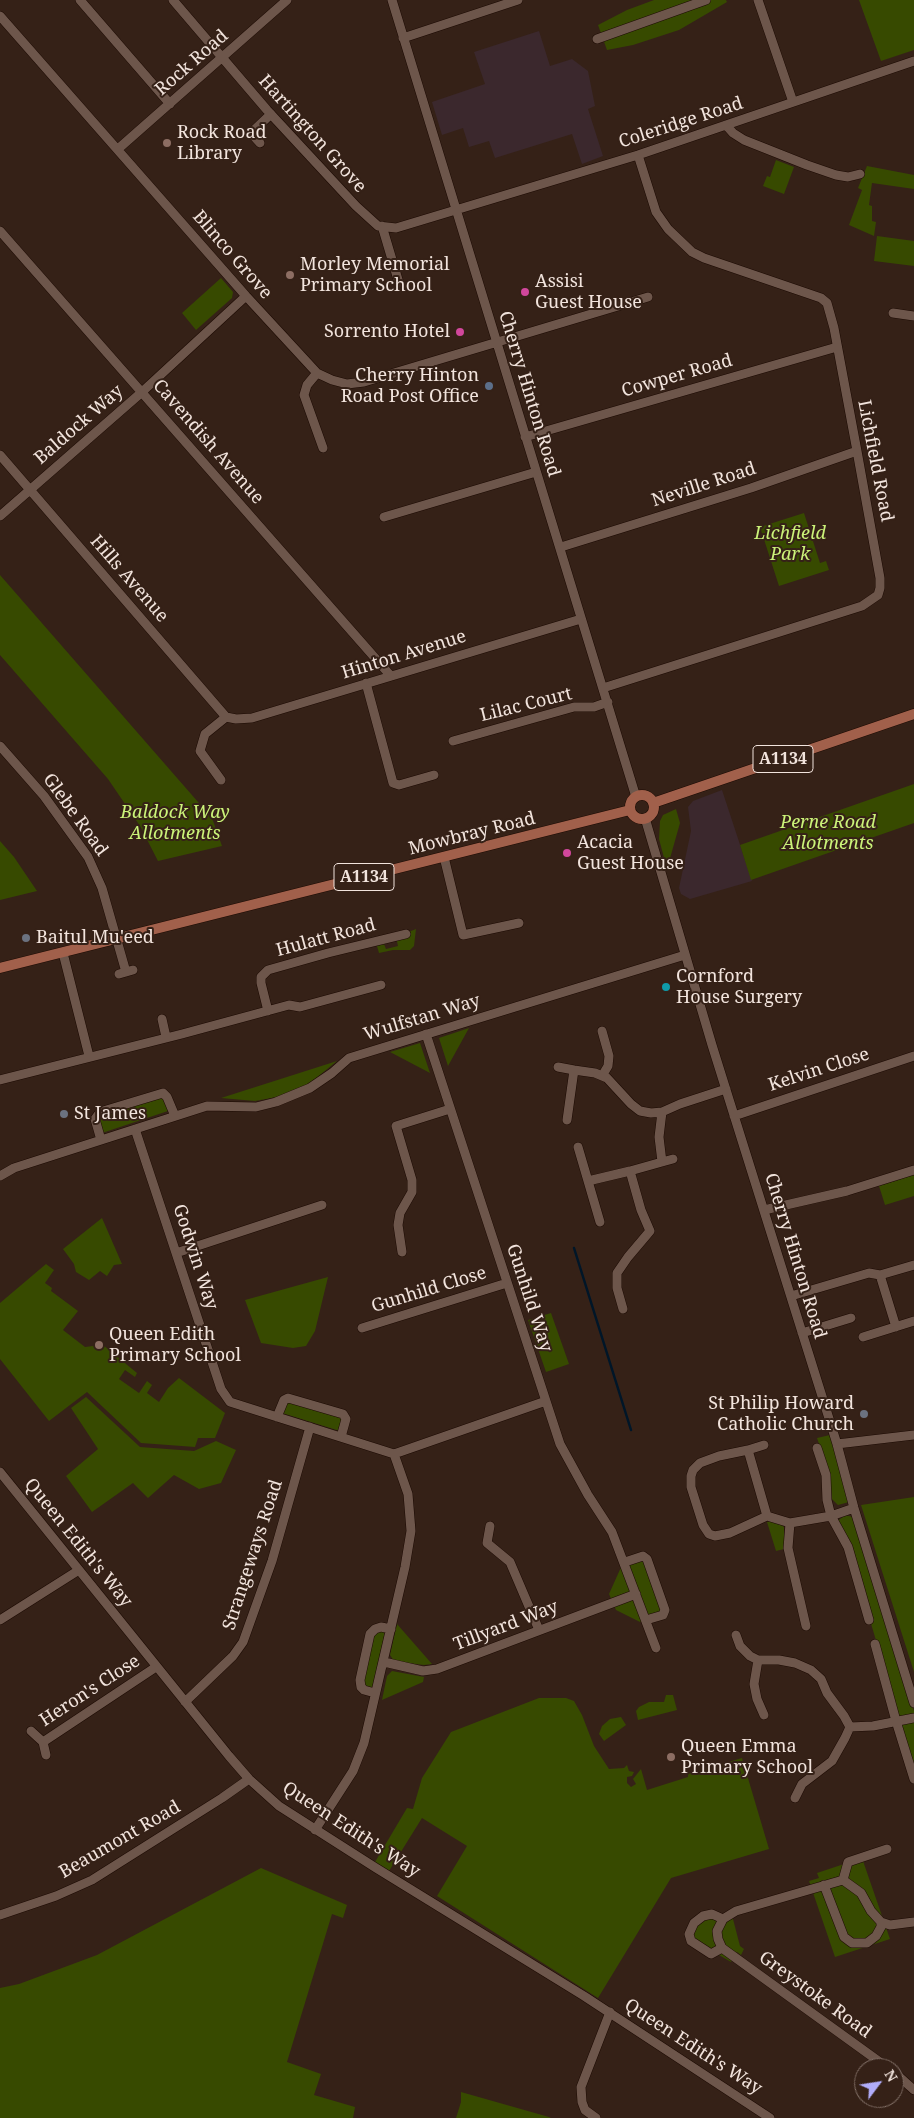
<!DOCTYPE html>
<html>
<head>
<meta charset="utf-8">
<style>
  body { margin:0 }
  #map { position:relative; width:914px; height:2118px; overflow:hidden; background:#352117; font-family:"Noto Serif",serif }
  canvas { display:block }
  .north { position:absolute; left:854px; top:2058px; width:50px; height:50px; box-sizing:border-box; background:#352117; border:1px solid #816f66; border-radius:50%; rotate:59deg; font-size:14px; font-weight:700; line-height:20px; text-align:center; color:#f2e4dd }
  .north::after { content:''; display:block; margin:auto; width:18px; height:22px; background:#b1adfa; clip-path:polygon(50% 0,100% 100%,50% 72%,0 100%) }
</style>
</head>
<body>
<div id="map">
<canvas width="914" height="2118"></canvas>
<div class="north">N</div>
</div>
<script>
const ctx = document.querySelector('canvas').getContext('2d');
ctx.lineJoin = 'round';
function paint(path, color) { ctx.fillStyle = color; ctx.fill(path, 'evenodd'); }
const shape = rows => new Path2D(rows.map(r => 'M' + r).join(''));
function stroke(path, color, width, dash) { ctx.strokeStyle = color; ctx.lineWidth = width; ctx.lineCap = dash ? 'butt' : 'round'; ctx.setLineDash(dash || []); ctx.stroke(path); }
function write(font, color, halo, rows, align = 'center') {
  ctx.font = font + ' "Noto Serif",serif'; ctx.lineWidth = 4; ctx.setLineDash([]); ctx.textBaseline = 'middle'; ctx.strokeStyle = halo; ctx.fillStyle = color; for (const [text, x, y, turn = 0] of rows) {
    ctx.save(); ctx.translate(x, y); ctx.rotate((+turn || 0) * Math.PI / 180); ctx.textAlign = isNaN(turn) ? turn : align; if (halo) ctx.strokeText(text, 0, 0); ctx.fillText(text, 0, 0); ctx.restore();
  }
}
const commercial = shape([
  [539,31,550,66,572,59,588,71,595,106,588,109,603,156,582,164,572,134,495,158,489,141,469,147,463,128,442,135,432,102,485,84,474,52],
  [722,790,752,881,690,899,681,894,679,888,691,831,688,807,693,801]
]);
const green = shape([
  [654,0,726,0,727,2,679,30,633,45,607,50,598,25,627,10],
  [859,0,914,0,914,50,881,61],
  [776,160,794,167,784,194,763,186,767,176,770,177],
  [867,166,914,175,914,189,872,183,869,205,872,206,872,221,876,222,874,236,849,225,862,190,858,188],
  [877,236,914,241,914,266,874,261],
  [221,278,233,292,232,298,196,330,182,313],
  [804,513,820,563,826,561,829,570,779,586,760,527],
  [0,575,212,818,222,846,158,861,140,826,108,779,0,655],
  [914,784,914,823,751,880,740,845],
  [676,809,680,823,667,869,659,839,660,821,663,815],
  [0,841,14,857,37,891,0,900],
  [416,929,414,946,410,950,393,950,379,953,377,946,384,944,386,949,398,946,396,937],
  [469,1028,448,1066,439,1038],
  [420,1043,430,1073,390,1052],
  [337,1061,310,1083,282,1096,255,1101,221,1098],
  [163,1096,168,1111,102,1133,98,1117],
  [914,1175,914,1196,885,1205,879,1186],
  [102,1218,122,1264,114,1265,107,1276,100,1271,89,1280,76,1272,74,1264,63,1249],
  [46,1264,54,1270,45,1283,52,1288,51,1291,78,1311,63,1330,85,1347,93,1346,97,1340,137,1373,135,1377,125,1370,119,1379,139,1393,147,1381,152,1385,147,1393,159,1402,168,1388,179,1378,225,1413,215,1438,198,1438,195,1447,141,1443,87,1392,49,1421,0,1359,0,1303],
  [328,1277,315,1331,306,1346,293,1348,261,1343,245,1300],
  [551,1313,569,1364,546,1372,528,1320],
  [86,1397,140,1447,194,1451,216,1441,236,1450,221,1483,199,1489,174,1475,148,1498,133,1483,92,1512,66,1476,98,1449,71,1408],
  [284,1400,342,1414,343,1432,279,1412],
  [830,1435,849,1502,838,1505,831,1498,831,1479,817,1438],
  [914,1497,914,1672,861,1505],
  [845,1515,853,1517,914,1711,914,1767,845,1537,839,1528,839,1520],
  [770,1521,779,1523,784,1527,784,1549,776,1551,767,1522],
  [643,1556,663,1615,640,1622,616,1610,609,1594,622,1565],
  [397,1624,432,1664,424,1665,394,1661,390,1655],
  [377,1630,385,1632,372,1689,364,1686,363,1681,371,1639],
  [392,1671,424,1677,423,1682,382,1700,387,1676],
  [666,1695,673,1695,677,1710,638,1720,636,1711,639,1707,649,1702,664,1702],
  [539,1698,566,1698,574,1701,582,1715,594,1746,609,1769,624,1768,627,1765,629,1771,634,1772,632,1776,627,1777,627,1783,631,1787,636,1784,633,1779,641,1769,647,1790,688,1777,688,1774,742,1758,769,1849,671,1878,598,1998,437,1896,467,1846,422,1818,389,1871,375,1862,407,1808,413,1809,422,1778,451,1732],
  [621,1717,626,1725,604,1741,599,1734,602,1726,610,1719],
  [862,1858,890,1939,835,1957,809,1881,819,1878,817,1873],
  [261,1868,347,1905,343,1918,332,1914,287,2062,321,2074,314,2095,355,2107,353,2118,0,2118,0,1988,19,1984,97,1955],
  [713,1916,733,1919,740,1946,744,1949,741,1955,737,1952,731,1962,693,1940,692,1934,699,1921],
  [461,2092,549,2117,551,2118,456,2118,461,2102]
]);
const stream = shape([
  [574,1248,631,1430]
]);
const minor = shape([
  [80,0,170,104],
  [173,0,267,110,356,206,378,226,396,228,638,155,914,61],
  [392,0,636,797],
  [758,0,793,102],
  [0,16,246,296,317,373,332,380,347,384,364,382,648,297],
  [403,38,518,0],
  [597,39,706,0],
  [726,125,733,133,744,140,807,165,836,175,848,177,860,174],
  [260,143,251,133,271,114],
  [118,149,287,0],
  [382,226,399,283],
  [0,231,390,675],
  [893,313,914,316],
  [317,373,307,385,304,395,323,448],
  [525,437,837,347],
  [0,455,226,717,236,719,252,718,581,619],
  [0,516,142,392,246,296],
  [384,517,536,472],
  [561,547,751,488,857,451],
  [366,683,393,783,399,785,434,775],
  [603,688,862,606,878,595,880,588,880,578,857,451,834,328,827,303,821,298,704,258,692,252,668,229,656,212,638,155],
  [453,741,574,707,594,707,608,702],
  [0,746,44,796,88,857,102,888,126,972],
  [221,780,200,751,205,734,226,717],
  [645,818,712,1045,837,1444,854,1508,914,1703],
  [444,857,463,935,519,923],
  [63,953,89,1056],
  [119,974,133,970],
  [268,1011,261,983,261,977,268,970,328,953,406,934],
  [162,1019,166,1037],
  [602,1031,609,1056,608,1066,602,1076],
  [426,1034,560,1444,588,1495,612,1532,656,1648],
  [558,1067,574,1070],
  [0,1080,182,1034,289,1005,300,1007,381,985],
  [734,1116,914,1056],
  [567,1120,574,1070,595,1073,607,1078,631,1104,640,1111,651,1113,662,1112,680,1104,726,1089],
  [135,1129,221,1389,230,1402,394,1454,546,1401],
  [101,1140,95,1119,100,1112,163,1093,167,1097,175,1116],
  [578,1147,588,1181],
  [662,1162,673,1159],
  [0,1176,14,1168,207,1106,256,1107,276,1102,310,1088,332,1073,349,1058,685,955],
  [764,1210,847,1191,914,1170],
  [600,1222,588,1181,630,1171],
  [402,1252,398,1225,400,1213,412,1192,412,1180,396,1126,450,1109],
  [176,1253,322,1205],
  [880,1275,896,1327],
  [791,1296,869,1273,880,1275,914,1265],
  [623,1309,617,1288,617,1273,628,1257,650,1231,641,1210,630,1171,662,1162,659,1137,662,1112],
  [362,1328,507,1283],
  [802,1333,851,1318],
  [863,1337,914,1321],
  [277,1417,284,1400,288,1398,343,1414,346,1419,341,1437],
  [837,1444,914,1435],
  [817,1448,826,1475,827,1500,831,1516,848,1547,869,1620],
  [748,1450,764,1445],
  [0,1472,229,1756,249,1779,279,1806,376,1868,584,1996,770,2118],
  [767,1516,748,1450,719,1456,700,1463,693,1470,691,1476,691,1487,703,1525,709,1534,715,1536,730,1533,767,1516,790,1523,831,1516,854,1508],
  [790,1523,788,1548,806,1626],
  [490,1526,487,1543,510,1562,539,1630],
  [625,1562,643,1556,647,1559,665,1610,663,1615,646,1620],
  [0,1620,79,1570],
  [736,1635,740,1646,750,1656,758,1660,779,1660,795,1663,811,1670,821,1679,827,1693,844,1716,850,1727,873,1726,914,1718],
  [875,1644,896,1721,914,1779],
  [758,1660,754,1684,757,1699,764,1715],
  [384,1662,423,1671,437,1669,636,1594],
  [375,1693,364,1690,361,1687,360,1680,370,1634,375,1629,381,1627,391,1629],
  [185,1702,233,1656,243,1642,272,1561,310,1427],
  [31,1731,43,1742,46,1755],
  [43,1742,156,1667],
  [795,1798,802,1784,832,1761,845,1738,850,1727],
  [315,1830,353,1771,364,1743,405,1567,411,1531,408,1494,394,1454],
  [843,1880,848,1862,887,1849],
  [824,1885,844,1937,852,1943,867,1943,876,1936,881,1927,881,1922],
  [0,1915,56,1896,92,1880,222,1798,249,1779],
  [722,1948,711,1954,691,1941,689,1934,694,1923,703,1916,712,1914,723,1919],
  [888,2068,722,1948,718,1939,717,1931,723,1919,736,1911,843,1880,861,1893,871,1911,881,1922,890,1925,914,1922],
  [894,2072,914,2090],
  [596,2118,585,2110,582,2102,581,2087,610,2012]
]);
const major = shape([
  '630 807a12 12 0 1 1 24 0a12 12 0 1 1-24 0Z',
  [653,803,914,714],
  [0,968,630,810]
]);
const markers = [
  [167,143,5,"#8d6e63"],
  [290,275,5,"#8d6e63"],
  [525,292,5,"#d1479c"],
  [460,332,5,"#d1479c"],
  [489,386,5,"#5c6f8a"],
  [567,853,5,"#d1479c"],
  [26,938,5,"#6b7280"],
  [666,987,5,"#0f9aa8"],
  [64,1114,5,"#6b7280"],
  [99,1345,5,"#8d6e63"],
  [864,1414,5,"#6b7280"],
  [671,1757,5,"#8d6e63"]
];
const shields = [
  [783,759,60],
  [364,877,60]
];
const shieldNames = [
  ["A1134",783,759],
  ["A1134",364,877]
];
const streetNames = [
  ["Rock Road",192,63,-41],
  ["Coleridge Road",681,123,-18],
  ["Hartington Grove",312,134,48],
  ["Blinco Grove",232,255,49],
  ["Cowper Road",677,376,-16],
  ["Cherry Hinton Road",529,394,73],
  ["Baldock Way",79,425,-41],
  ["Cavendish Avenue",208,442,49],
  ["Lichfield Road",875,461,79],
  ["Neville Road",704,485,-18],
  ["Hills Avenue",129,579,49],
  ["Hinton Avenue",404,655,-17],
  ["Lilac Court",526,705,-14],
  ["Glebe Road",75,815,54],
  ["Mowbray Road",472,834,-14],
  ["Hulatt Road",326,938,-15],
  ["Wulfstan Way",422,1018,-17],
  ["Kelvin Close",819,1070,-18],
  ["Cherry Hinton Road",795,1256,73],
  ["Godwin Way",195,1257,72],
  ["Gunhild Close",429,1290,-17],
  ["Gunhild Way",529,1298,72],
  ["Queen Edith's Way",78,1543,51],
  ["Strangeways Road",253,1555,-72],
  ["Tillyard Way",506,1626,-21],
  ["Heron's Close",90,1691,-33],
  ["Queen Edith's Way",351,1830,33],
  ["Beaumont Road",120,1840,-30],
  ["Greystoke Road",815,1995,36],
  ["Queen Edith's Way",693,2047,33]
];
const poiNames = [
  ["Rock Road",177,133],
  ["Library",177,154],
  ["Morley Memorial",300,265],
  ["Primary School",300,286],
  ["Assisi",535,282],
  ["Guest House",535,303],
  ["Sorrento Hotel",450,332,"right"],
  ["Cherry Hinton",479,376,"right"],
  ["Road Post Office",479,397,"right"],
  ["Acacia",577,843],
  ["Guest House",577,864],
  ["Baitul Mu'eed",36,938],
  ["Cornford",676,977],
  ["House Surgery",676,998],
  ["St James",74,1114],
  ["Queen Edith",109,1335],
  ["Primary School",109,1356],
  ["St Philip Howard",854,1404,"right"],
  ["Catholic Church",854,1425,"right"],
  ["Queen Emma",681,1747],
  ["Primary School",681,1768]
];
const parkNames = [
  ["Lichfield",790,534],
  ["Park",790,555],
  ["Baldock Way",175,813],
  ["Allotments",175,834],
  ["Perne Road",828,823],
  ["Allotments",828,844]
];
paint(commercial, '#3b282d');
paint(green, '#374a00');
stroke(stream, '#001628', 2.5);
stroke(minor, '#1c0a03', 10);
stroke(major, '#1c0a03', 11);
stroke(minor, '#6d564b', 9);
stroke(major, '#a1604b', 10);
for (const [x, y, r, color] of markers) { const dot = new Path2D(); dot.arc(x, y, r, 0, 2 * Math.PI); ctx.fillStyle = color; ctx.fill(dot); stroke(dot, '#352117', 2); }
for (const [x, y, w] of shields) { const box = new Path2D(); box.roundRect(x - w / 2, y - 13.5, w, 27, 4); ctx.fillStyle = '#352117'; ctx.fill(box); stroke(box, '#f2e4dd', 1); }
write('bold 16px', '#f2e4dd', null, shieldNames);
write('18px', '#f2e4dd', '#352117', streetNames);
write('18px', '#f2e4dd', '#352117', poiNames, 'left');
write('italic 18px', '#cbf379', '#352117', parkNames);
</script>
</body>
</html>
